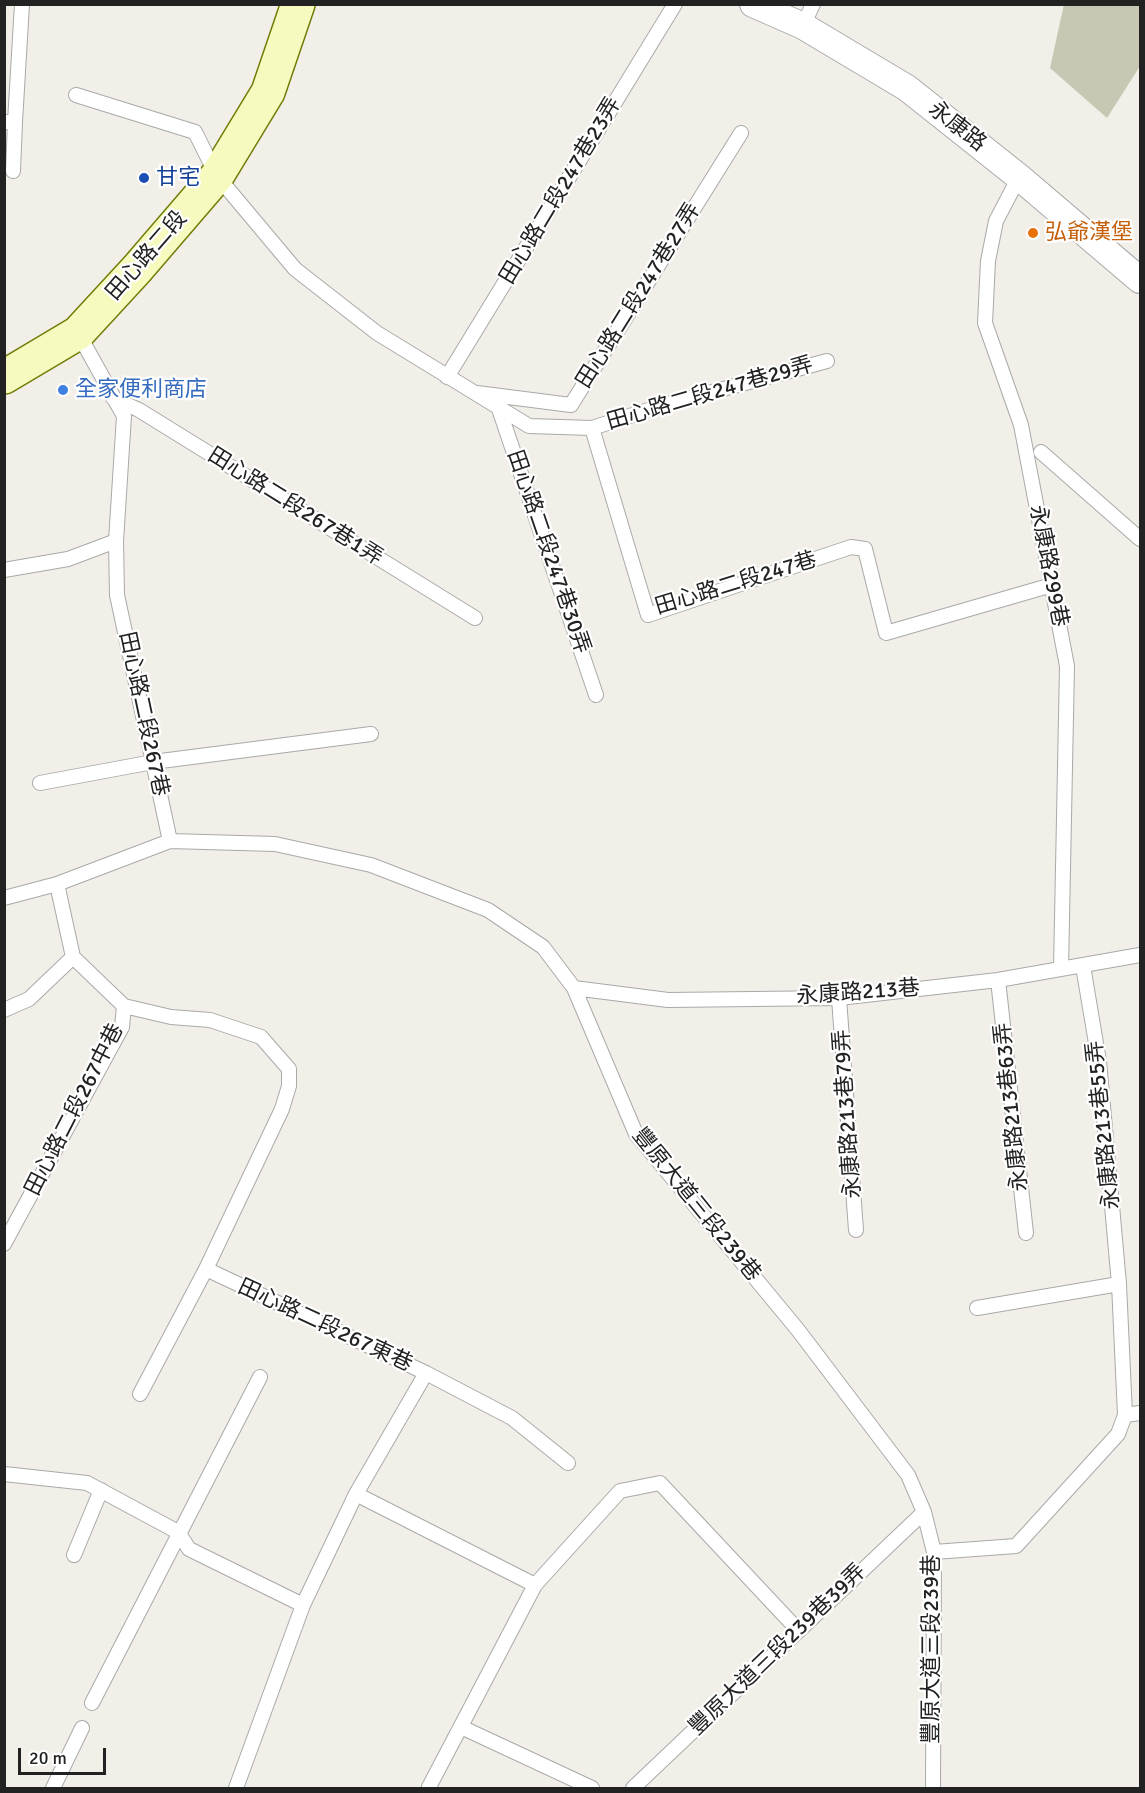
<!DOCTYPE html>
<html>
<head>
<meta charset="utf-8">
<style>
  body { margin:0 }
  #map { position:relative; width:1145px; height:1793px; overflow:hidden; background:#f2efe9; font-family:Signika,sans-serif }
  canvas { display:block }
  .frame { position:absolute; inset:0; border:6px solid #222; pointer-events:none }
  .scale { position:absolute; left:18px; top:1748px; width:88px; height:27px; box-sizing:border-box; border:3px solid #222; border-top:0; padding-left:8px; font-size:18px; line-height:21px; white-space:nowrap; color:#222; -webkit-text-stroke:4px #fff; paint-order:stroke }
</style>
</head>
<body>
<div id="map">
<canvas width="1145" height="1793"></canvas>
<div class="frame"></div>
<div class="scale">20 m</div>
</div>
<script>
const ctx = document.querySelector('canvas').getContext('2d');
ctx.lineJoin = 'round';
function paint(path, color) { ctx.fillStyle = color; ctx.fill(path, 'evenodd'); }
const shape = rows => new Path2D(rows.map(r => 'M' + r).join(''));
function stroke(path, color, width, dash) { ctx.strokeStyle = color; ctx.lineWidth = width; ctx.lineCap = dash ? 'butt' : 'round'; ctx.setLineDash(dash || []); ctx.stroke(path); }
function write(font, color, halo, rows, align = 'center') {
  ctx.font = font + ' Signika,"Noto Sans TC",sans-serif'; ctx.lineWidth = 4.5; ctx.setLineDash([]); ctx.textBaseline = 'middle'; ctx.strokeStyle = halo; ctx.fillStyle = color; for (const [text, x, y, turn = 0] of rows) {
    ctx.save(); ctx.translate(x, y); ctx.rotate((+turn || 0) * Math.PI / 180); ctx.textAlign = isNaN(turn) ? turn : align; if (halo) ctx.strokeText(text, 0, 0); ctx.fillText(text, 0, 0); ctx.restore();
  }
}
const construction = shape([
  [1064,4,1140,5,1140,66,1107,118,1050,68]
]);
const lane = shape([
  [803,26,813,4],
  [76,95,195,132,217,176,295,269,377,333,529,426,592,428,648,615,851,547,865,549,886,633,1052,585],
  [4,122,15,122,22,4],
  [13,171,15,122],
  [1019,177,996,221,988,261,985,323,1021,425,1067,666,1061,969],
  [78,333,124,416,116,541,117,595,170,841,57,884,73,957,124,1006],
  [447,377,675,4],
  [477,393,571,405,741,133],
  [113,398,139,410,475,618],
  [499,409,596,695],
  [592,428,664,405,827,361],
  [1041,452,1140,539],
  [4,570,68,559,116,541],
  [40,783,153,762,371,734],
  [170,841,275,844,371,865,488,910,543,947,574,988,636,1134,798,1330,908,1475,924,1512,934,1552,933,1788],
  [4,898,57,884],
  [998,980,1026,1233],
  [574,988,668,1000,839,998,998,980,1140,955],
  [839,998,856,1230],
  [124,1006,171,1017,210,1020,261,1037,289,1069,289,1086,282,1109,206,1269,426,1373,356,1494,303,1605,236,1788],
  [4,1010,29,999,73,957],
  [4,1244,122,1027,124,1006],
  [977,1308,1119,1284],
  [426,1373,512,1418,568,1463],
  [140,1394,206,1269],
  [1125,1415,1140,1413],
  [4,1474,87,1483,178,1532,189,1549,303,1605],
  [356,1494,535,1585],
  [934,1552,1016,1546,1118,1434,1125,1415,1119,1284,1099,1061,1083,966],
  [74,1555,101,1490],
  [92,1703,260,1377],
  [461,1727,592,1788],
  [429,1787,535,1585,620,1491,660,1483,797,1629],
  [53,1788,82,1728],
  [633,1788,924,1512]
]);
const street = shape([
  [753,4,803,26,907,88,1019,177,1140,280]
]);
const secondary = shape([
  [4,377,78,333,137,269,217,176,268,92,298,4]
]);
const markers = [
  [144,178,6,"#1a4fb4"],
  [1033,233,6,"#e8710a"],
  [63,390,6,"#3f7fe0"]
];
const streetNames = [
  ["永康路",957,127,38],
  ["田心路二段247巷23弄",561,191,-59],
  ["田心路二段",147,256,-49],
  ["田心路二段247巷27弄",639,296,-58],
  ["田心路二段247巷29弄",710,394,-16],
  ["田心路二段267巷1弄",295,507,32],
  ["田心路二段247巷30弄",548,552,71],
  ["永康路299巷",1048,566,79],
  ["田心路二段247巷",736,584,-17],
  ["田心路二段267巷",143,714,78],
  ["永康路213巷",858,993,-4],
  ["永康路213巷63弄",1012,1107,-96],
  ["田心路二段267中巷",75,1110,-63],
  ["永康路213巷79弄",848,1114,-94],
  ["永康路213巷55弄",1104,1125,-96],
  ["豐原大道三段239巷",696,1205,51],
  ["田心路二段267東巷",325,1326,25],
  ["豐原大道三段239巷",932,1649,-90],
  ["豐原大道三段239巷39弄",778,1650,-44]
];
const transitNames = [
  ["甘宅",156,178]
];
const foodNames = [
  ["弘爺漢堡",1045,233]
];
const shopNames = [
  ["全家便利商店",75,390]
];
paint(construction, '#c7c7b4');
stroke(lane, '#a9a9a9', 16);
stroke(street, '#a9a9a9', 28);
stroke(secondary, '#707d05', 36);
stroke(lane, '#fff', 14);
stroke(street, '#fff', 26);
stroke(secondary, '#f7fabf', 33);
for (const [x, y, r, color] of markers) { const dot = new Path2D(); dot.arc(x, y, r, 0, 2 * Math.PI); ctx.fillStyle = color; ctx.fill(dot); stroke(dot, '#fff', 2); }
write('22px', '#222', '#fff', streetNames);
write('22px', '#164399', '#fff', transitNames, 'left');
write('22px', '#c56008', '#fff', foodNames, 'left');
write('22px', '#366cbe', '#fff', shopNames, 'left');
</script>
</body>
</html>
